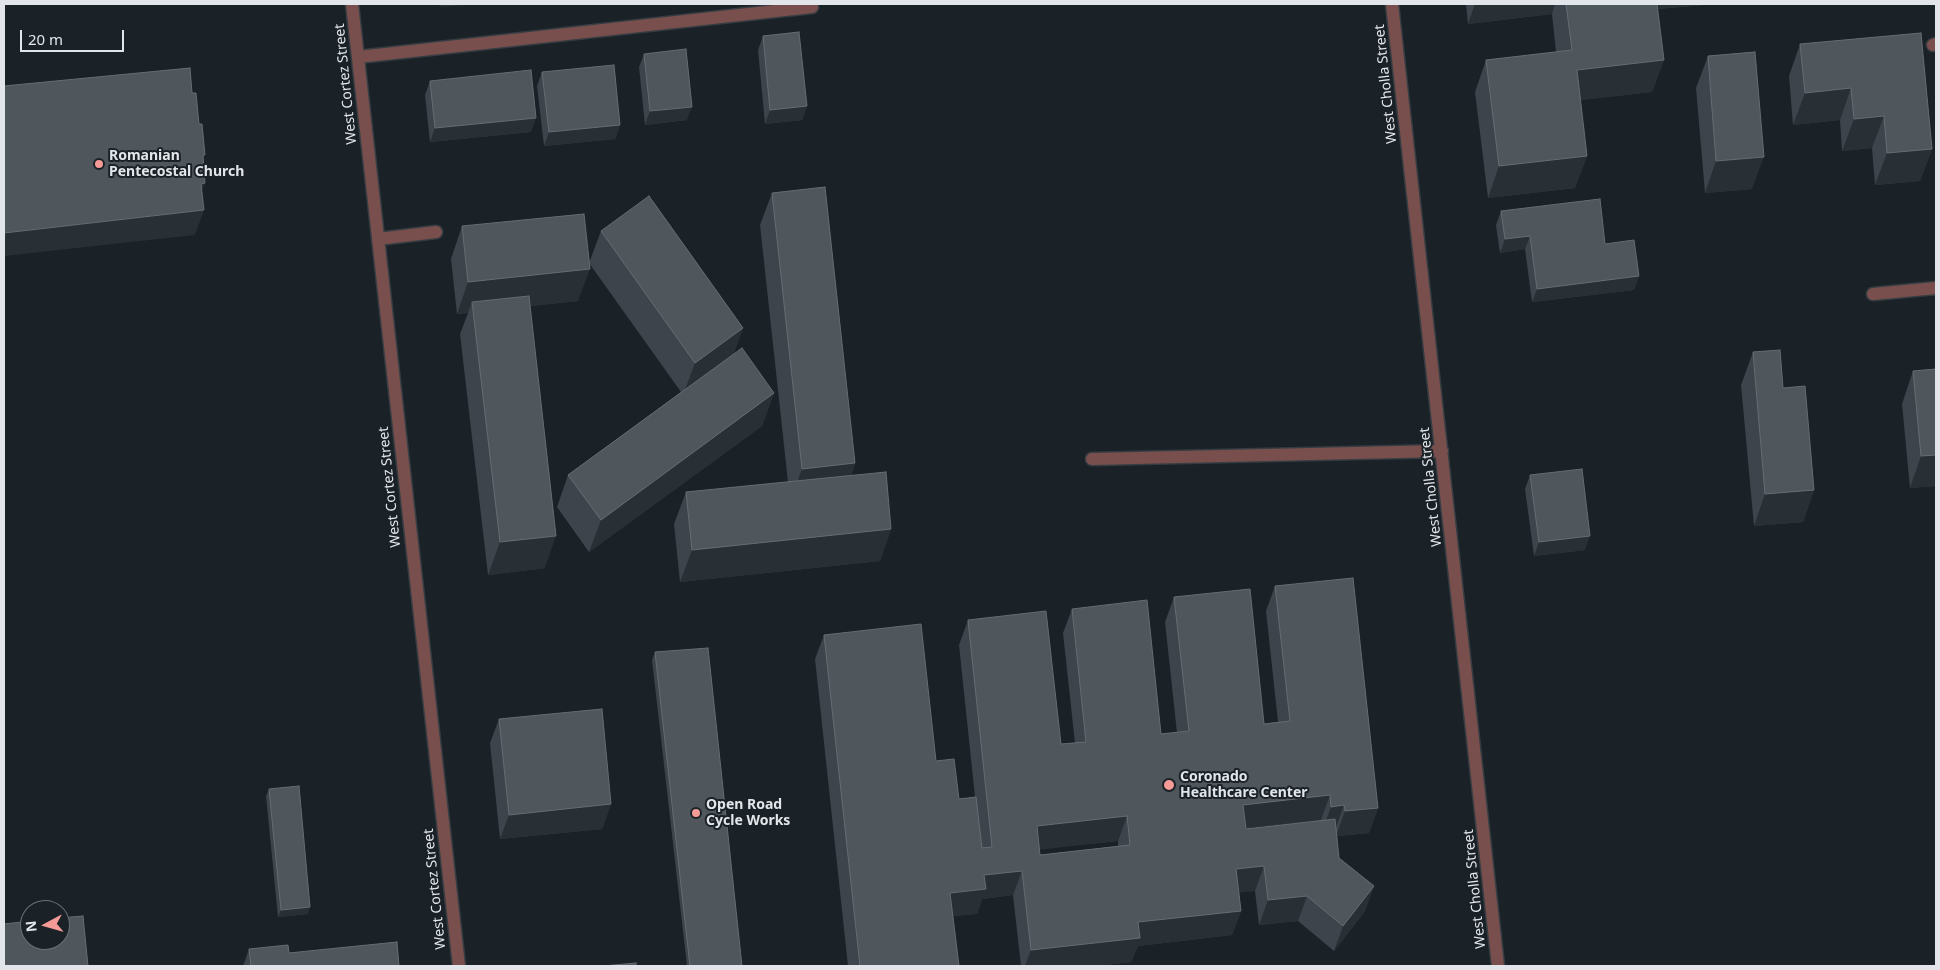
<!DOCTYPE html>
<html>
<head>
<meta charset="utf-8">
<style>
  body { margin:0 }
  #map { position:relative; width:1940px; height:970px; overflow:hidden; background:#1a2127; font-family:"Noto Sans",sans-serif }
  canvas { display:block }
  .frame { position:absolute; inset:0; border:5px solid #e2e6ea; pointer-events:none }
  .north { position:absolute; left:20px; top:900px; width:50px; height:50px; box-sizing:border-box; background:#1a2127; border:1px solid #6a7075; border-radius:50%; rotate:264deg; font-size:14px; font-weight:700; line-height:20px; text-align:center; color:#e2e6ea }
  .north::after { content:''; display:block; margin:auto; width:18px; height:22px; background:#f59b97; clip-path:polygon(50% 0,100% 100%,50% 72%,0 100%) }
  .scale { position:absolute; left:20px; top:30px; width:104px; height:22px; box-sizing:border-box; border:2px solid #e2e6ea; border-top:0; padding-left:6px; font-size:15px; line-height:18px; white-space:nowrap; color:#e2e6ea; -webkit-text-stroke:4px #1a2127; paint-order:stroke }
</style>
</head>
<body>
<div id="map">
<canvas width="1940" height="970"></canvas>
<div class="frame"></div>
<div class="north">N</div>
<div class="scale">20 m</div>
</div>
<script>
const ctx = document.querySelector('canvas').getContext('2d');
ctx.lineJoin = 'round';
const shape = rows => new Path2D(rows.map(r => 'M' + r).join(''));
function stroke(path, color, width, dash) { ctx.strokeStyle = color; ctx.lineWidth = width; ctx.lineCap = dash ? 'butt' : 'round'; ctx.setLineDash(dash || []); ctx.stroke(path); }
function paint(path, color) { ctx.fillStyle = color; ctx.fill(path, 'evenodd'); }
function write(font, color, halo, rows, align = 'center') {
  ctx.font = font + ' "Noto Sans",sans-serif'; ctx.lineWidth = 4; ctx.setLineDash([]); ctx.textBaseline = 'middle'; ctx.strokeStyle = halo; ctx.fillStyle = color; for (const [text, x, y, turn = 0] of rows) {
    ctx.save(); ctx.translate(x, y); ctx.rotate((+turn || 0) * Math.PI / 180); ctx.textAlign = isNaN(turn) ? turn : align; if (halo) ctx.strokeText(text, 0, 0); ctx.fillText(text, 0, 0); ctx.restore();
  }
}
const minor = shape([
  [352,4,459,966],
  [1392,4,1498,966],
  [1933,45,1936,44],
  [358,57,812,7],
  [378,239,436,232],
  [1873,294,1936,288],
  [1092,459,1442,451]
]);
const wall = shape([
  [1466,4,1716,4,1657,9,1664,60,1652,92,1580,100,1587,156,1575,188,1488,198,1475,92,1486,60,1556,52,1552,14,1468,24],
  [763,36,807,106,802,120,765,124,758,50],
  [1800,44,1932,149,1920,181,1875,185,1872,148,1842,151,1840,120,1793,125,1789,76],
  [644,54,687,120,645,125,639,67],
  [1708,56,1752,189,1705,193,1696,88],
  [542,72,620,125,615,139,544,146,537,86],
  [430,81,531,132,430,142,425,95],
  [772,193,855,463,851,476,891,529,880,561,680,582,674,524,686,492,788,482,760,225],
  [1501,211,1605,244,1639,276,1634,290,1532,302,1525,249,1500,253,1496,225],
  [462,226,589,263,601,231,743,328,733,355,774,393,762,426,589,552,557,507,568,475,681,392,589,263,578,301,530,306,545,568,488,575,460,334,468,313,457,314,451,259],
  [1753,352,1814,490,1803,522,1754,526,1741,385],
  [1936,369,1936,486,1910,488,1902,404,1913,371],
  [1530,475,1585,550,1534,556,1525,489],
  [1275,586,1378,808,1369,833,1337,836,1339,858,1374,886,1365,911,1334,951,1298,921,1259,925,1255,891,1239,892,1241,911,1232,935,1138,946,1131,962,1096,966,1021,966,1013,895,982,899,977,914,953,916,959,966,848,966,815,659,824,635,936,761,959,799,975,797,959,645,968,620,1061,744,1075,743,1063,633,1072,609,1161,734,1177,733,1165,622,1174,597,1264,724,1278,722,1266,611],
  [1321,820,1321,821,1246,829,1246,828],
  [1118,841,1118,846,1040,855,1039,849],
  [655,652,742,966,687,966,652,660],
  [499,719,611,804,602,829,500,839,490,743],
  [269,789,308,914,278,917,266,796],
  [249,949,289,953,399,966,243,966]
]);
const shadedWall = shape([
  [441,4,480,4,439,7],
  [1475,4,1555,4,1552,14,1468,24],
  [1646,4,1716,4,1644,10],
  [1664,60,1652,92,1565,102,1577,70],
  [1851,88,1840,120,1793,125,1805,93],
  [807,106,802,120,765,124,770,110],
  [692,107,687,120,645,125,650,111],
  [1884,116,1872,148,1842,151,1854,119],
  [536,118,531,132,430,142,435,128],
  [620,125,615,139,544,146,549,132],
  [1932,149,1920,181,1875,185,1887,153],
  [1587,156,1575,188,1488,198,1499,166],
  [1764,157,1752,189,1705,193,1716,161],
  [205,183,196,208,201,184],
  [204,210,195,235,4,256,4,233],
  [1530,236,1525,249,1500,253,1505,239],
  [590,269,578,301,473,312,472,302,468,313,457,314,468,282],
  [1639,276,1634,290,1532,302,1537,289],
  [743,328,731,360,683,395,695,363],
  [774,393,762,426,589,552,601,520],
  [1936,455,1936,486,1910,488,1921,456],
  [855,463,844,495,790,501,802,469],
  [1814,490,1803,522,1754,526,1765,494],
  [891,529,880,561,680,582,692,550],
  [556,536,545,568,488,575,500,542],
  [1590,536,1585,550,1534,556,1539,542],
  [1330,795,1321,820,1234,829,1243,805],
  [611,804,602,829,500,839,509,815],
  [1344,805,1335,830,1322,831,1331,807],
  [1378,808,1369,833,1336,836,1345,811],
  [1127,816,1118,841,1028,851,1037,826],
  [1264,866,1255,891,1227,894,1236,869],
  [1022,871,1013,895,982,899,977,914,941,917,950,893,984,875],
  [1374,886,1365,911,1334,951,1343,926],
  [1307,896,1298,921,1259,925,1268,900],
  [310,907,308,914,278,917,281,910],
  [1241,911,1232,935,1138,946,1131,962,1096,966,1025,966,1031,950,1138,922]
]);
const building = shape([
  [1566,4,1657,4,1664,60,1577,70,1587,156,1499,166,1486,60,1572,50,1566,4],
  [799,32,807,106,770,110,763,36,799,32],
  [1921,33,1932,149,1887,153,1884,116,1854,119,1851,88,1805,93,1800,44,1921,33],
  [686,49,692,107,650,111,644,54,686,49],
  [1755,52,1764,157,1716,161,1708,56,1755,52],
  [614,65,620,125,549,132,542,72,614,65],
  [190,68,192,93,196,93,199,124,202,124,205,155,203,155,205,183,201,184,204,210,4,233,4,86,190,68],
  [531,70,536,118,435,128,430,81,531,70],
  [825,187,855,463,802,469,772,193,825,187],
  [649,196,743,328,695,363,601,231,649,196],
  [1600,199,1605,244,1634,240,1639,276,1537,289,1530,236,1505,239,1501,211,1600,199],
  [584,214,590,269,468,282,462,226,584,214],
  [529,296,556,536,500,542,472,302,529,296],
  [742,348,774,393,601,520,568,475,742,348],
  [1780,350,1783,388,1805,386,1814,490,1765,494,1753,352,1780,350],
  [1936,369,1936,455,1921,456,1913,371,1936,369],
  [1582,469,1590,536,1539,542,1530,475,1582,469],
  [886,472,891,529,692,550,686,492,886,472],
  [1353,578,1378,808,1345,811,1344,805,1331,807,1330,795,1243,805,1246,829,1335,819,1339,858,1374,886,1343,926,1307,896,1268,900,1264,866,1236,869,1241,911,1138,922,1140,938,1031,950,1022,871,984,875,986,889,950,893,959,966,860,966,824,635,921,624,936,761,954,759,959,799,976,797,982,848,992,847,968,620,1046,611,1061,744,1086,742,1072,609,1147,600,1161,734,1189,731,1174,597,1250,589,1264,724,1290,721,1275,586,1353,578],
  [1127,816,1130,845,1040,855,1037,826,1127,816],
  [708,648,742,966,690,966,655,652,708,648],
  [602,709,611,804,509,815,499,719,602,709],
  [299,786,310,907,281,910,269,789,299,786],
  [83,916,88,966,4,966,4,924,30,921,30,940,60,940,60,918,83,916],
  [397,942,399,966,251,966,249,949,288,945,289,953,397,942],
  [636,963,636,966,603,966,636,963]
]);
const markers = [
  [99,164,5,"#f59b97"],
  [1169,785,6,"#f59b97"],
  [696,813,5,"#f59b97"]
];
const streetNames = [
  ["West Cortez Street",346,84,-96],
  ["West Cholla Street",1386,84,-96],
  ["West Cortez Street",390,487,-96],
  ["West Cholla Street",1431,487,-96],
  ["West Cortez Street",435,889,-96],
  ["West Cholla Street",1475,889,-96]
];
const poiNames = [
  ["Romanian",109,156],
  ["Pentecostal Church",109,172],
  ["Coronado",1180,777],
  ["Healthcare Center",1180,793],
  ["Open Road",706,805],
  ["Cycle Works",706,821]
];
stroke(minor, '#363d42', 15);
stroke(minor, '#794f4d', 12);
paint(wall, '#3d444b');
paint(shadedWall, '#282f35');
paint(building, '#4f565c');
stroke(building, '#666c72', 1);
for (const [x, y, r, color] of markers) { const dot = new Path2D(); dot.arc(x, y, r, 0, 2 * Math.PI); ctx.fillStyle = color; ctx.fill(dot); stroke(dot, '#1a2127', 2); }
write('14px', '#e2e6ea', '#1a2127', streetNames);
write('bold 14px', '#e2e6ea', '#1a2127', poiNames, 'left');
</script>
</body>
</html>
